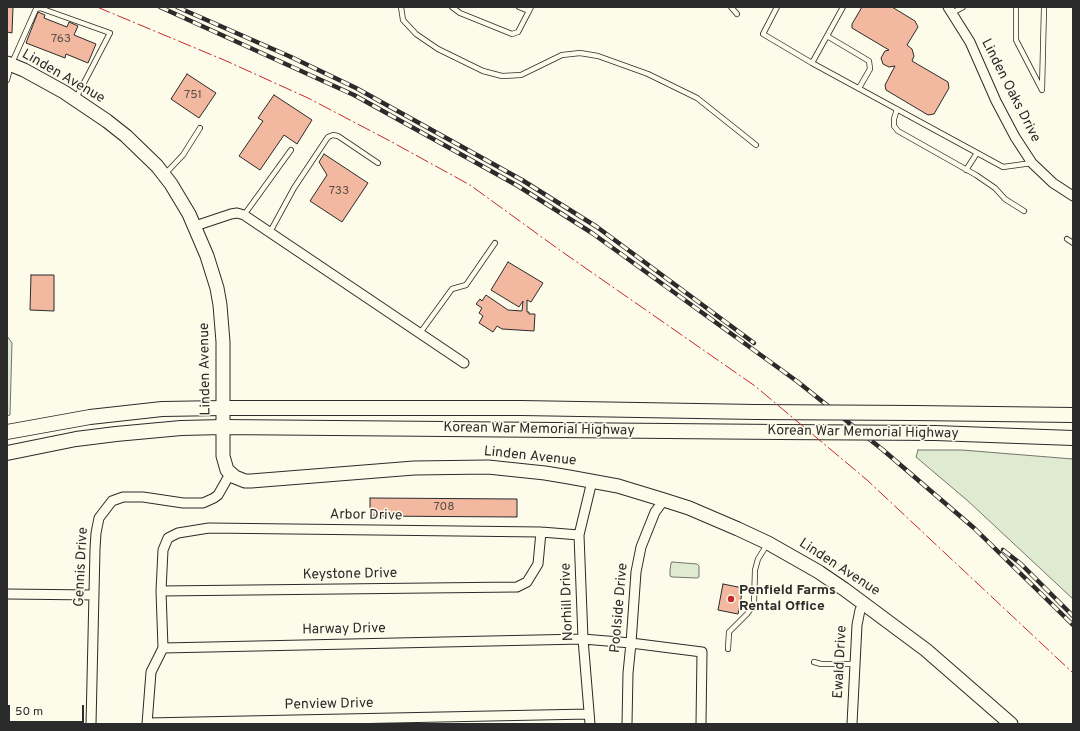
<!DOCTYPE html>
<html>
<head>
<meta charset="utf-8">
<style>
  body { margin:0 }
  #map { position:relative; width:1080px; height:731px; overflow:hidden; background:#fdfbea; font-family:Overpass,sans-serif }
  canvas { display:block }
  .frame { position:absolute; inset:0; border:8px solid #2b2b2b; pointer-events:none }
  .scale { position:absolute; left:8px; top:705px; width:76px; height:18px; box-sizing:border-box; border:2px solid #2b2b2b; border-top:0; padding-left:5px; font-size:12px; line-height:14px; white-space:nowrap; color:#2b2b2b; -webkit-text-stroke:3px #fdfbea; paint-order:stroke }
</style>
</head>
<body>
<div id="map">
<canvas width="1080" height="731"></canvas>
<div class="frame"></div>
<div class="scale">50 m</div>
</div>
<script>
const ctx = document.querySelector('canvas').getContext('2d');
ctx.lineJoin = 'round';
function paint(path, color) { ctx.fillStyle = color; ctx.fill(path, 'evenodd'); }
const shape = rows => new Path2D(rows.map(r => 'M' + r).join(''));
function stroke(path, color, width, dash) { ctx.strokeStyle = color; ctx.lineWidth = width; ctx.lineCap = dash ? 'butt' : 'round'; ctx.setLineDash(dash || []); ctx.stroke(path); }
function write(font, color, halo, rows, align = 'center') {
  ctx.font = font + ' Overpass,sans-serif'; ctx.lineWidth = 3; ctx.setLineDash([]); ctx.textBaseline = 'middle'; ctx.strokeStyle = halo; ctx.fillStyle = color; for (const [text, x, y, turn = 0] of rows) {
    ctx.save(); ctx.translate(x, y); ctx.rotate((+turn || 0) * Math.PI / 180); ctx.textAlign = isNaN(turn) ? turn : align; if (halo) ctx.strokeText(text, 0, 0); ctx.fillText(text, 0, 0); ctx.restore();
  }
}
const green = shape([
  [7,336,12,343,10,415,7,416,7,336],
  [918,450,962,450,1073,459,1073,599,968,501,916,457,918,450],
  [672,562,697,564,699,566,699,577,697,578,672,577,670,576,670,570,671,563,672,562]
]);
const building = shape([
  [7,7,13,7,12,33,7,32,7,7],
  [862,7,892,7,915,21,918,27,907,45,912,49,914,56,912,61,948,82,949,88,934,114,928,115,886,90,885,85,895,66,889,67,883,64,881,58,885,51,889,50,852,28,852,24,862,7],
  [38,12,45,15,44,18,67,27,69,22,78,26,74,35,96,44,88,63,66,54,65,58,26,43,38,12],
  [187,74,216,93,199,118,171,99,187,74],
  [274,95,312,120,297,144,284,135,260,170,239,156,263,121,258,118,274,95],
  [324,154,368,183,342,222,310,201,327,175,319,162,324,154],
  [508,262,543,283,531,302,527,300,527,312,529,312,529,314,535,314,534,331,502,329,497,326,493,332,479,323,483,316,479,313,482,308,476,304,480,299,482,301,486,295,508,310,522,311,523,301,519,307,491,290,508,262],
  [31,275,54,275,54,311,30,310,31,275],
  [370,498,517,499,517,517,370,516,370,498],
  [723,584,743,588,738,614,718,610,723,584]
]);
const lane = shape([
  [401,7,403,20,416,34,438,49,483,71,502,76,521,75,562,55,580,53,598,56,648,74,697,98,756,145],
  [452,7,460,13,512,34,518,32,529,11],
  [519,7,529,11,531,7],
  [731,7,737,14],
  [777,7,763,34,812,63,843,7],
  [1016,7,1016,40,1042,90,1044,7],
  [952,13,963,7],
  [827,36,869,61,870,69,859,88],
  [812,63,1003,167,1032,163],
  [7,80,11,65,36,9,40,8,110,33,76,98],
  [897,109,894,119,894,126,898,131,976,175,995,188,1005,199,1024,211],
  [966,170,977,153],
  [165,174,183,155,200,128],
  [244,215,291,150],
  [270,232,294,188,328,137,333,135,338,136,378,163],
  [1067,239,1073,243],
  [420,333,452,289,466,285,495,243],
  [728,649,729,632,747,614,754,604,755,570,758,559,768,543],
  [814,662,821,664,855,664]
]);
const street = shape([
  [948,7,970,42,996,101,1015,137,1032,163,1053,183,1073,196],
  [195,226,231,214,237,213,244,215,464,363],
  [161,591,517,587,527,582,538,564,541,532],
  [7,594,94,595],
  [163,648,583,639,631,643,702,652,701,724],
  [147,723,589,714],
  [91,724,95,549,96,533,99,518,112,501,123,497,143,497,183,503,203,503,214,498,218,495,230,474],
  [147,724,151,672,163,648,161,591,163,550,168,538,178,533,209,528,541,532,579,535],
  [590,724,583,639,579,535,592,481],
  [627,724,628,673,631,643,636,572,641,547,655,512,664,500],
  [852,724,857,625,860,610,865,604]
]);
const secondary = shape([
  [7,63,24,70,64,92,107,121,126,136,157,166,171,184,189,214,207,256,217,288,220,305,223,342,223,456,227,470,235,477,245,481,251,481,414,468,488,467,545,473,569,477,618,486,664,500,689,508,738,529,768,543,819,572,844,589,926,650,1011,724]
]);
const primary = shape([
  [914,413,1073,415],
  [7,432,90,417,162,409,223,408,521,408,756,412],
  [935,433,1073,438],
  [7,453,76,439,116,434,181,428,223,427,779,432]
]);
const rail = shape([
  [160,7,354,95,518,186,592,233,798,382,883,450,974,528,1073,625],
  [177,7,291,57,356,88,522,180,597,227,754,343],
  [1003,550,1021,564,1073,616]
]);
const primaryBridge = shape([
  [756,412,914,413],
  [779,432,935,433]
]);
const power = shape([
  [97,7,224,60,308,98,390,141,470,185,561,251,755,386,867,480,1073,673]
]);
const markers = [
  [731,599,4,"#c62828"]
];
const numberNames = [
  ["763",61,40],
  ["751",193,96],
  ["733",339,192],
  ["708",444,508]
];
const streetNames = [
  ["Linden Avenue",63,77,30],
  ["Linden Oaks Drive",1010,91,63],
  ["Linden Avenue",206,369,-91],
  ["Korean War Memorial Highway",539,430,1],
  ["Korean War Memorial Highway",863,433,1],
  ["Linden Avenue",530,457,6],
  ["Arbor Drive",366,516,1],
  ["Gennis Drive",82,567,-87],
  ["Linden Avenue",839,568,33],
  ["Keystone Drive",350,575,-1],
  ["Norhill Drive",568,602,-92],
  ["Poolside Drive",620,608,-85],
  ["Harway Drive",344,630,-1],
  ["Ewald Drive",841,662,-87],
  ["Penview Drive",329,705,-1]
];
const poiNames = [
  ["Penfield Farms",739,591],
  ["Rental Office",739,607]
];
paint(green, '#deebd1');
stroke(green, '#74746e', 1);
paint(building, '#f2b8a0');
stroke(building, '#2b2b2b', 1);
stroke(lane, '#2b2b2b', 6);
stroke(street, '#2b2b2b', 11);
stroke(secondary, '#2b2b2b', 15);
stroke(primary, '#2b2b2b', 16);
stroke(lane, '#fdfbea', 4.5);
stroke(street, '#fdfbea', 9);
stroke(secondary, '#fdfbea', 13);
stroke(primary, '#fdfbea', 14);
stroke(rail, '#2b2b2b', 4.5);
stroke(rail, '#fdfbea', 3, [9]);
stroke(primaryBridge, '#2b2b2b', 16, []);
stroke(primaryBridge, '#fdfbea', 14);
stroke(power, '#c62828', 1, [14, 3, 2, 3]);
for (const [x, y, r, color] of markers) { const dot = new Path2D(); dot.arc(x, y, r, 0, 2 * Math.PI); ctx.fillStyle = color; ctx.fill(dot); stroke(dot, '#fdfbea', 1.5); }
write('12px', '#5d4e48', null, numberNames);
write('14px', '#2b2b2b', '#fdfbea', streetNames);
write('bold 14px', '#2b2b2b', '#fdfbea', poiNames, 'left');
</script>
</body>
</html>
